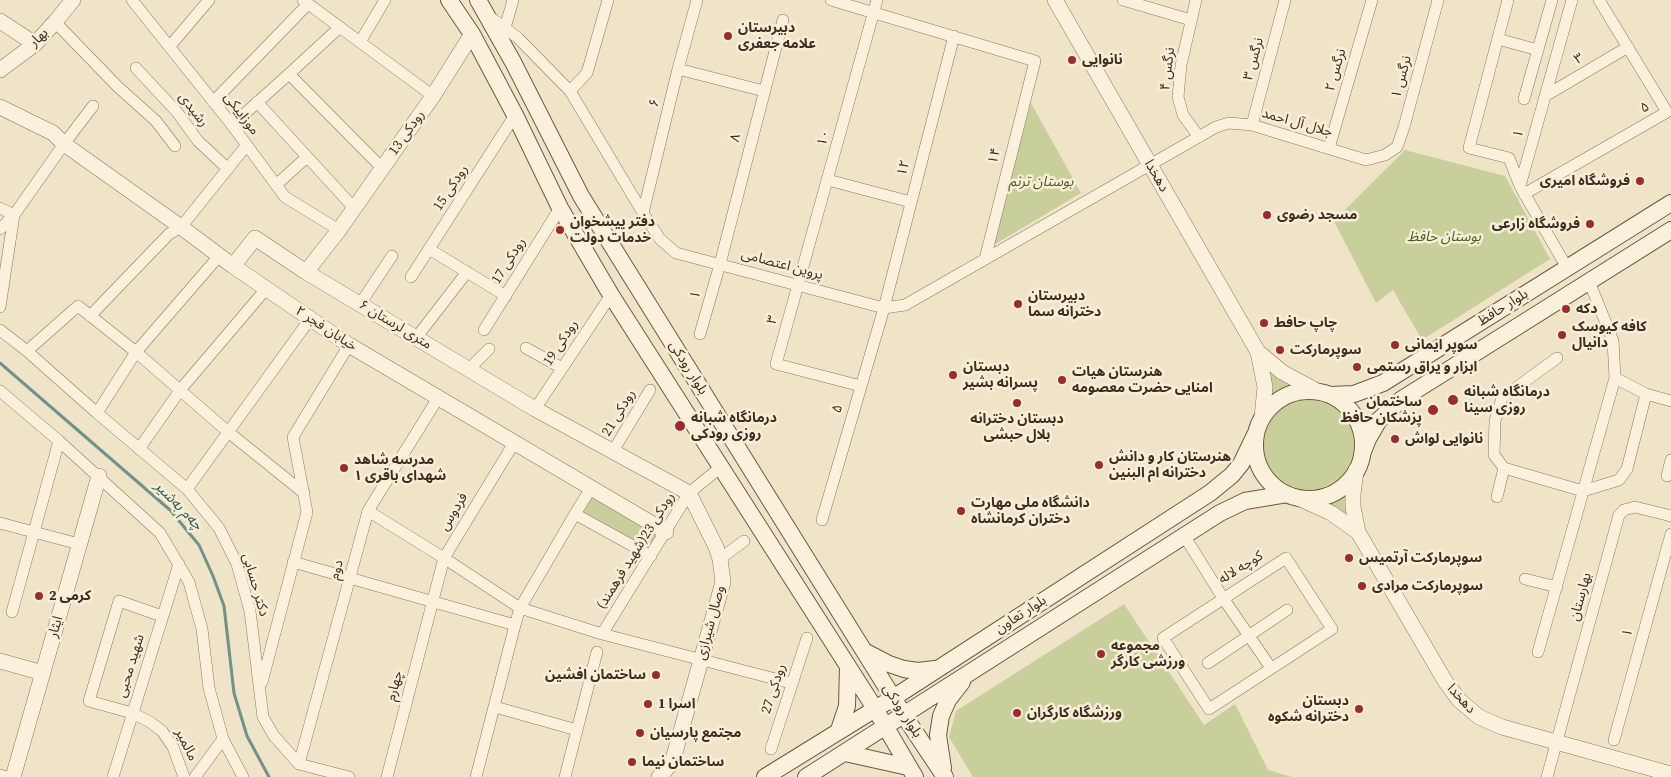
<!DOCTYPE html>
<html>
<head>
<meta charset="utf-8">
<style>
  body { margin:0 }
  canvas { display:block; background:#f0e4c8 }
</style>
</head>
<body>
<canvas width="1671" height="777"></canvas>
<script>
const ctx = document.querySelector('canvas').getContext('2d');
ctx.lineJoin = 'round';
function paint(path, color) { ctx.fillStyle = color; ctx.fill(path, 'evenodd'); }
const shape = rows => new Path2D(rows.map(r => 'M' + r).join(''));
function stroke(path, color, width, dash) { ctx.strokeStyle = color; ctx.lineWidth = width; ctx.lineCap = dash ? 'butt' : 'round'; ctx.setLineDash(dash || []); ctx.stroke(path); }
function write(font, color, halo, rows, align = 'center') {
  ctx.font = font + ' "Source Serif 4","Noto Sans Arabic",serif'; ctx.lineWidth = 5; ctx.setLineDash([]); ctx.textBaseline = 'middle'; ctx.strokeStyle = halo; ctx.fillStyle = color; for (const [text, x, y, turn = 0] of rows) {
    ctx.save(); ctx.translate(x, y); ctx.rotate((+turn || 0) * Math.PI / 180); ctx.textAlign = isNaN(turn) ? turn : align; if (halo) ctx.strokeText(text, 0, 0); ctx.fillText(text, 0, 0); ctx.restore();
  }
}
const green = shape([
  [1031,103,1081,193,992,246],
  [1405,150,1505,176,1550,259,1422,340,1393,290,1376,303,1334,221],
  [1269,373,1293,386,1272,397],
  '1264 445a45 45 0 1 1 90 0a45 45 0 1 1-90 0Z',
  [1347,492,1350,518,1326,502],
  [592,494,660,534,650,551,582,511],
  [1124,604,1204,725,1235,704,1268,770,1292,777,973,777,949,737,956,711]
]);
const stream = shape([
  [0,363,170,510,199,545,213,576,224,606,234,693,247,736,269,777]
]);
const minor = shape([
  [132,0,232,125,285,197,339,230],
  [303,0,433,96],
  [831,0,1035,61,985,259],
  [1123,0,1191,20],
  [1196,0,1181,65,1178,97,1183,115,1199,137],
  [1508,0,1469,148,1509,158,1520,186,1567,268],
  [490,17,518,38,570,91,643,213,660,239,676,253,884,308,905,305,1216,127,1229,123,1252,125,1366,160,1385,155,1397,147,1404,127,1438,0],
  [55,22,118,87,156,121,175,146],
  [340,27,289,74,382,168],
  [505,28,513,0],
  [1498,39,1538,50],
  [360,42,385,0],
  [170,46,209,0],
  [136,68,177,112,198,141,228,169],
  [678,69,764,91],
  [570,91,587,73,608,0],
  [1545,96,1628,47],
  [1524,99,1552,0],
  [213,102,308,4],
  [257,102,354,208],
  [232,125,289,74],
  [1252,125,1285,0],
  [1329,148,1372,0],
  [828,180,911,202],
  [276,185,307,157],
  [1520,186,1572,0],
  [1524,194,1667,112,1599,0],
  [0,208,14,215,0,307],
  [643,213,678,69,697,0],
  [0,229,14,215,64,144,93,106],
  [429,249,506,296],
  [411,277,515,115],
  [360,304,392,256],
  [90,316,169,234,181,227,246,146],
  [0,330,27,351,97,413,187,489,219,528,237,564,250,611,263,717,274,736,299,764,349,777],
  [484,330,560,208],
  [700,334,720,264,783,20],
  [416,338,467,272],
  [526,348,562,368],
  [27,351,78,306,136,352,227,431,304,493],
  [469,369,489,349],
  [1615,378,1646,394,1671,401],
  [861,386,776,364,877,0],
  [0,391,59,441,160,533,189,582,202,629,209,688,223,739,243,777],
  [535,409,611,295],
  [97,413,136,352,219,256],
  [139,449,181,389,266,289],
  [613,451,650,390],
  [1504,468,1583,491,1619,480,1627,469,1646,394],
  [1667,476,1671,460],
  [187,489,310,319],
  [1497,497,1504,468,1494,455,1495,421,1502,398,1557,358],
  [368,511,444,558,520,608,602,634,791,683],
  [575,514,591,488],
  [822,520,884,308,954,36],
  [0,523,79,544],
  [1185,537,1223,598,1271,668],
  [1286,558,1332,629,1209,709,1163,638,1286,558],
  [720,559,744,541],
  [293,562,515,625],
  [1525,579,1557,587],
  [12,612,59,441],
  [162,616,119,601,89,701,132,713,150,722,162,731,173,747,184,777],
  [602,634,689,493,721,467],
  [1538,652,1615,378,1613,341,1589,281],
  [1208,663,1287,610],
  [262,682,307,512,293,437,349,345],
  [495,707,577,730],
  [1614,740,1671,534],
  [771,749,807,638],
  [299,764,368,511,438,398],
  [0,775,7,777],
  [113,777,179,564],
  [195,777,223,739],
  [387,777,444,558,514,443],
  [476,777,515,625,520,608,575,514,651,556],
  [565,777,597,652],
  [1547,777,1619,515,1624,510,1635,507,1671,516]
]);
const tertiary = shape([
  [1055,0,1258,352,1282,372,1319,392],
  [0,21,35,44],
  [0,70,35,44,55,22,73,0],
  [0,107,53,133,64,144,181,227,233,266,349,345,666,532],
  [233,266,255,238,306,272,535,409,689,493,716,547,720,559,723,582,672,763,659,777],
  [306,272,339,230,433,96,472,34],
  [1258,352,1265,387,1262,418],
  [1356,470,1353,494,1353,507,1358,532,1445,681,1459,700,1479,717,1502,727,1671,774],
  [1296,497,1331,513,1358,532],
  [0,661,43,673],
  [13,777,99,476]
]);
const secondary = shape([
  [449,0,472,34,515,115,560,208,611,295,874,707,915,777],
  [478,0,513,62,581,196,905,717,945,777],
  '1255 445a54 54 0 1 1 108 0a54 54 0 1 1-108 0Z',
  [1330,395,1354,394,1383,383,1671,203],
  [1362,454,1368,439,1379,420,1402,399,1671,230],
  [864,651,889,664,904,669,918,671,935,669],
  [839,730,847,706,848,667],
  [845,753,908,767],
  [943,768,938,735,941,716,948,700,962,682],
  [765,777,893,698,1210,493,1232,475,1241,464,1256,433],
  [806,777,1220,513,1245,501,1287,494]
]);
const markers = [
  [728,36,5,"#9e2a2b"],
  [1072,60,5,"#9e2a2b"],
  [1640,181,5,"#9e2a2b"],
  [1267,215,5,"#9e2a2b"],
  [1590,224,5,"#9e2a2b"],
  [560,230,5,"#9e2a2b"],
  [1018,304,5,"#9e2a2b"],
  [1566,309,5,"#9e2a2b"],
  [1264,323,5,"#9e2a2b"],
  [1562,335,5,"#9e2a2b"],
  [1395,345,5,"#9e2a2b"],
  [1280,350,5,"#9e2a2b"],
  [1357,367,5,"#9e2a2b"],
  [953,375,5,"#9e2a2b"],
  [1062,380,5,"#9e2a2b"],
  [1453,400,6,"#9e2a2b"],
  [1017,403,5,"#9e2a2b"],
  [1433,410,6,"#9e2a2b"],
  [680,426,6,"#9e2a2b"],
  [1395,439,5,"#9e2a2b"],
  [1099,465,5,"#9e2a2b"],
  [344,468,5,"#9e2a2b"],
  [961,511,5,"#9e2a2b"],
  [1349,558,5,"#9e2a2b"],
  [1362,586,5,"#9e2a2b"],
  [39,596,5,"#9e2a2b"],
  [1101,654,5,"#9e2a2b"],
  [656,675,5,"#9e2a2b"],
  [648,704,5,"#9e2a2b"],
  [1359,709,5,"#9e2a2b"],
  [1017,713,5,"#9e2a2b"],
  [640,733,5,"#9e2a2b"],
  [632,762,5,"#9e2a2b"]
];
const poiNames = [
  ["دبیرستان",738,28],
  ["علامه جعفری",738,44],
  ["نانوایی",1082,60],
  ["فروشگاه امیری",1630,181,"right"],
  ["مسجد رضوی",1277,215],
  ["دفتر پیشخوان",570,222],
  ["خدمات دولت",570,238],
  ["فروشگاه زارعی",1580,224,"right"],
  ["دبیرستان",1028,296],
  ["دخترانه سما",1028,312],
  ["دکه",1576,309],
  ["چاپ حافط",1274,323],
  ["کافه کیوسک",1572,327],
  ["دانیال",1572,343],
  ["سوپر ایمانی",1405,345],
  ["سوپرمارکت",1290,350],
  ["دبستان",963,367],
  ["پسرانه بشير",963,383],
  ["ابزار و یراق رستمی",1367,367],
  ["هنرستان هیات",1072,372],
  ["امنایی حضرت معصومه",1072,388],
  ["درمانگاه شبانه",1464,392],
  ["روزی سینا",1464,408],
  ["ساختمان",1422,402,"right"],
  ["پزشکان حافظ",1422,418,"right"],
  ["درمانگاه شبانه",691,418],
  ["روزی رودکی",691,434],
  ["دبستان دخترانه",1017,419,"center"],
  ["بلال حبشی",1017,435,"center"],
  ["نانوایی لواش",1405,439],
  ["هنرستان کار و دانش",1109,457],
  ["دخترانه ام البنین",1109,473],
  ["مدرسه شاهد",354,460],
  ["شهدای باقری ۱",354,476],
  ["دانشگاه ملی مهارت",971,503],
  ["دختران کرمانشاه",971,519],
  ["سوپرمارکت آرتمیس",1359,558],
  ["سوپرمارکت مرادی",1372,586],
  ["کرمی 2",49,596],
  ["مجموعه",1111,646],
  ["ورزشی کارگر",1111,662],
  ["ساختمان افشین",646,675,"right"],
  ["دبستان",1349,701,"right"],
  ["دخترانه شکوه",1349,717,"right"],
  ["اسرا 1",658,704],
  ["ورزشگاه کارگران",1027,713],
  ["مجتمع پارسیان",650,733],
  ["ساختمان نیما",642,762]
];
const streetNames = [
  ["بهار",39,38,-44],
  ["نرگس ۳",1254,59,-75],
  ["۳",1579,59,-31],
  ["نرگس ۴",1168,69,-83],
  ["نرگس ۲",1336,70,-74],
  ["نرگس ۱",1402,77,-75],
  ["۶",655,103,-76],
  ["۵",1645,108,-30],
  ["رشیدی",193,110,52],
  ["موزاییکی",241,114,53],
  ["جلال آل احمد",1297,123,16],
  ["رودکی 13",407,133,-55],
  ["۱",1519,134,-74],
  ["۸",736,138,-76],
  ["۱۰",824,138,-75],
  ["۱۴",995,156,-76],
  ["۱۲",904,168,-75],
  ["دهخدا",1156,176,60],
  ["رودکی 15",451,188,-57],
  ["رودکی 17",509,261,-58],
  ["پروین اعتصامی",782,265,15],
  ["۱",696,295,-74],
  ["بلوار حافظ",1503,308,-32],
  ["۳",773,320,-74],
  ["۶ متری لرستان",395,325,31],
  ["خیابان فجر ۲",326,329,33],
  ["رودکی 19",561,343,-57],
  ["بلوار رودکی",688,368,58],
  ["۵",838,409,-74],
  ["رودکی 21",619,413,-59],
  ["فردوس",454,512,-59],
  ["رودکی 23(شهید فرهمند)",636,551,-58],
  ["کوچه لاله",1241,568,-32],
  ["دوم",337,570,-75],
  ["دکتر حسابی",255,585,74],
  ["بهارستان",1581,597,-75],
  ["بلوار تعاون",1021,615,-33],
  ["وصال شیرازی",711,623,-75],
  ["ایثار",56,627,-74],
  ["۱",1628,633,-74],
  ["شهید محبی",131,666,-73],
  ["چهارم",395,686,-76],
  ["رودکی 27",774,689,-72],
  ["دهخدا",1461,699,47],
  ["بلوار رودکی",902,711,57],
  ["مالمیر",186,745,64]
];
const parkNames = [
  ["بوستان ترنم",1041,182],
  ["بوستان حافظ",1444,237]
];
const waterNames = [
  ["چەم بەشیر",178,506,46]
];
paint(green, '#c9cf9b');
stroke(stream, '#6f938a', 3);
stroke(minor, '#8d765c', 12);
stroke(tertiary, '#8d765c', 16);
stroke(secondary, '#6f573f', 18);
stroke(minor, '#faf1dc', 11);
stroke(tertiary, '#faf1dc', 15);
stroke(secondary, '#faf1dc', 16);
for (const [x, y, r, color] of markers) { const dot = new Path2D(); dot.arc(x, y, r, 0, 2 * Math.PI); ctx.fillStyle = color; ctx.fill(dot); stroke(dot, '#f7eed8', 2); }
write('bold 14px', '#3d2e20', '#f7eed8', poiNames, 'left');
write('14px', '#3d2e20', '#f7eed8', streetNames);
write('italic 14px', '#4d5a26', '#f7eed8', parkNames);
write('italic 15px', '#2f5d5a', '#f7eed8', waterNames);
</script>
</body>
</html>
